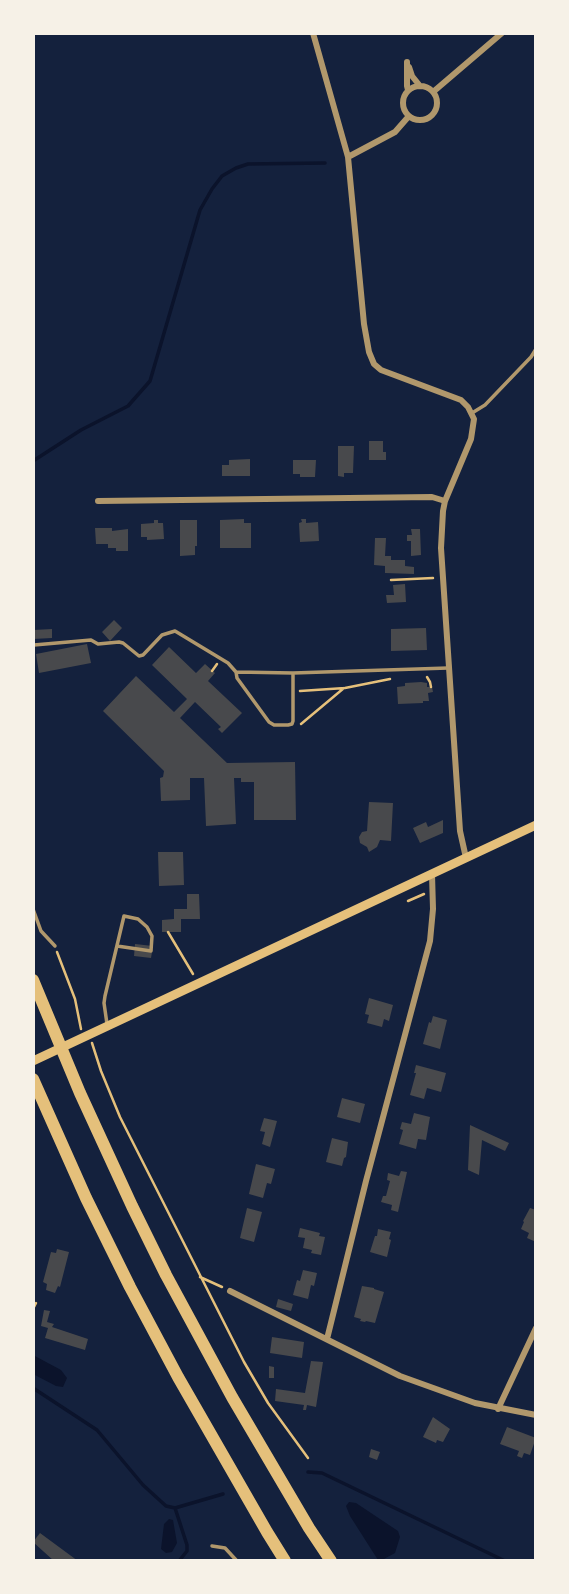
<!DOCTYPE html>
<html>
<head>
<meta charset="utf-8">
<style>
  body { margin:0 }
  #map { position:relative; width:569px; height:1594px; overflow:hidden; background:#14213d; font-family:"Asap Condensed",sans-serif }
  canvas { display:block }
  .frame { position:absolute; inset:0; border:35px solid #f6f1e7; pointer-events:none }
</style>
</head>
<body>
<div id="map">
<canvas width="569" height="1594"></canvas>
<div class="frame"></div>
</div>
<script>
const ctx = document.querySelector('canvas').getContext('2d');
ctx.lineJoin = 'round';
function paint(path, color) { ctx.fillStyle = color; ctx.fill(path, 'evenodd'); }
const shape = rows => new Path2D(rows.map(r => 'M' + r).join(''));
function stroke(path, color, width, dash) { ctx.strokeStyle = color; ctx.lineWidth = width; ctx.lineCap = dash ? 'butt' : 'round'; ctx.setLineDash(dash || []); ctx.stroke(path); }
const water = shape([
  [33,1355,61,1370,67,1378,63,1387,56,1386,33,1374],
  [349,1502,356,1503,398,1531,400,1537,395,1553,384,1559,378,1560,350,1516,346,1506],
  [169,1519,173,1520,177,1543,172,1552,166,1553,161,1549,164,1524]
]);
const stream = shape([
  [33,461,81,430,128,406,150,381,200,210,212,189,222,176,236,168,248,164,325,163],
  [33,1388,97,1430,143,1485,166,1506,175,1508,223,1494],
  [308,1472,322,1473,505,1561],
  [175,1508,187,1545,187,1551,179,1561]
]);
const building = shape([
  [369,441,383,441,383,452,386,452,386,460,369,460],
  [338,446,354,446,353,473,344,473,344,477,338,476],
  [250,459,250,476,222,476,222,465,229,465,229,460],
  [293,460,316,460,315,477,300,477,300,474,293,474],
  [244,519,244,523,251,523,251,548,220,548,220,520],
  [301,519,306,519,306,523,318,522,319,541,300,542,299,523,302,522],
  [154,520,158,520,158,523,163,523,164,539,147,540,147,537,141,537,141,524,154,523],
  [180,520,197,520,197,546,195,546,195,555,180,556],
  [95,528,112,528,112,531,128,529,128,551,116,551,116,548,108,548,108,544,96,544],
  [411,529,420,529,421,555,411,556,411,541,407,541,407,535,412,535],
  [375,538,386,538,385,556,391,556,391,560,405,560,405,566,414,567,414,574,385,573,385,566,374,565],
  [405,584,406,602,387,603,386,595,394,595,393,585],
  [114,620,122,628,110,641,102,632],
  [426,628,427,650,391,651,391,629],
  [52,629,52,638,33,639,33,630],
  [87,644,91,663,39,673,36,654],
  [169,647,196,673,205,664,215,673,208,681,242,713,222,733,218,729,221,727,195,702,180,718,227,763,295,762,296,820,254,820,254,782,241,782,241,778,234,778,236,824,206,826,204,778,190,778,190,800,161,801,160,778,163,777,164,771,103,711,136,676,174,712,187,699,152,665],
  [421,682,427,683,427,687,432,687,433,692,428,693,429,701,423,701,423,703,398,704,397,687,405,686,405,683],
  [369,802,393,803,391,841,380,840,377,847,369,852,367,847,360,843,359,837,362,832,367,831],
  [443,820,443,833,420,843,413,828,426,822,428,827],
  [158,852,183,852,184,885,159,886],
  [187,894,199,894,200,919,181,919,181,932,162,932,162,920,174,919,174,909,187,909],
  [135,944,153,946,151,958,134,956],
  [369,998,393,1005,389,1021,384,1019,382,1027,367,1023,369,1015,365,1014],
  [433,1016,447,1020,440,1049,423,1044,429,1022,431,1023],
  [416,1065,446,1073,441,1092,427,1088,424,1099,410,1095,416,1073,414,1073],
  [342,1098,365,1104,360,1123,337,1117],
  [414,1113,430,1117,426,1140,418,1139,416,1149,399,1144,403,1130,400,1129,402,1122,411,1124],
  [264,1118,277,1121,270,1147,262,1144,265,1132,260,1131],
  [470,1125,509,1143,505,1151,482,1140,479,1175,468,1170],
  [332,1138,348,1142,346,1157,344,1158,342,1166,326,1162],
  [256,1164,275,1169,271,1184,267,1183,263,1198,249,1194],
  [401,1171,407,1172,398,1212,391,1210,392,1205,381,1202,383,1196,386,1196,390,1181,387,1180,388,1173,399,1176],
  [247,1208,262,1212,254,1242,240,1238],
  [530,1208,536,1210,536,1242,527,1238,529,1233,521,1229,524,1222,523,1221],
  [300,1228,320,1233,319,1236,325,1237,321,1255,311,1253,312,1250,303,1248,305,1238,298,1237],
  [378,1229,391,1232,389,1239,391,1240,387,1257,370,1252,375,1236,377,1236],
  [57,1249,69,1252,60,1287,58,1286,55,1293,46,1290,47,1284,43,1282,51,1252,56,1253],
  [303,1270,317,1273,314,1286,311,1285,308,1299,293,1295,297,1280,300,1281],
  [362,1286,374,1288,374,1289,384,1292,375,1323,366,1321,365,1322,360,1321,361,1319,354,1317],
  [278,1299,293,1304,291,1311,276,1307],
  [44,1310,50,1311,47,1322,54,1324,52,1327,88,1339,85,1350,45,1338,48,1328,41,1326],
  [272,1337,304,1342,302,1358,270,1353],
  [311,1361,323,1362,316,1407,307,1405,306,1410,303,1410,304,1405,275,1401,276,1389,305,1393],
  [269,1366,274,1367,274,1378,269,1378],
  [433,1417,450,1429,443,1442,437,1440,436,1443,423,1437],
  [507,1427,536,1438,530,1455,524,1453,522,1458,517,1456,519,1451,500,1444],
  [371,1449,380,1452,377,1460,369,1457],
  [40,1533,78,1561,54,1561,33,1542]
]);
const path = shape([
  [391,580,433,578],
  [212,671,217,664],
  [427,677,430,682,431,687],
  [300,691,345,688,390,679],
  [301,724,344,688],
  [408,901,424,894],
  [168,932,193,974],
  [57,952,75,999,81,1029],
  [92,1043,101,1071,120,1117,244,1362,268,1403,308,1458],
  [200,1277,222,1287],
  [33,1309,36,1303]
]);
const service = shape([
  [472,413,485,405,531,357,536,349],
  [34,645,91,640,98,644,119,642,123,643,139,656,143,655,162,635,175,631,228,663,236,672,237,678,269,722,274,725,288,725,292,724,293,721,293,673],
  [236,672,293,673,448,668],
  [33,909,41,931,55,946],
  [107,1024,104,1003,105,996,124,916,138,919,147,927,152,936,151,951,117,946],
  [212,1546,225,1548,237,1561]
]);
const minor = shape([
  [313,33,348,157,364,324,369,352,374,364,381,370,461,400,468,407,474,419,471,439,445,501,443,511,441,548,460,831,466,858],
  [407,62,407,86,408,90],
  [409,67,412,76,420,86],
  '403 103a17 17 0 1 1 34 0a17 17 0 1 1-34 0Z',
  [433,92,502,33],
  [348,157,395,132,409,116],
  [98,501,432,497,445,501],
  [230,1291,400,1376,475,1403,536,1415],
  [327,1339,366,1181,430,941,433,909,432,874],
  [498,1409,536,1328]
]);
const secondary = shape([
  [33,1061,536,825]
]);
const motorway = shape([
  [33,980,80,1093,132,1206,166,1275,232,1397,309,1528,331,1561],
  [33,1079,86,1198,130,1287,178,1377,267,1532,285,1561]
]);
paint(water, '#0b132b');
stroke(stream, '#0b132b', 3.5);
paint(building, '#48494c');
stroke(path, '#e5c07b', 2.5);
stroke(service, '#b1986c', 3.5);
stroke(minor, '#b1986c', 6);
stroke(secondary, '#e5c07b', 9);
stroke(motorway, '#e5c07b', 12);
</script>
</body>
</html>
